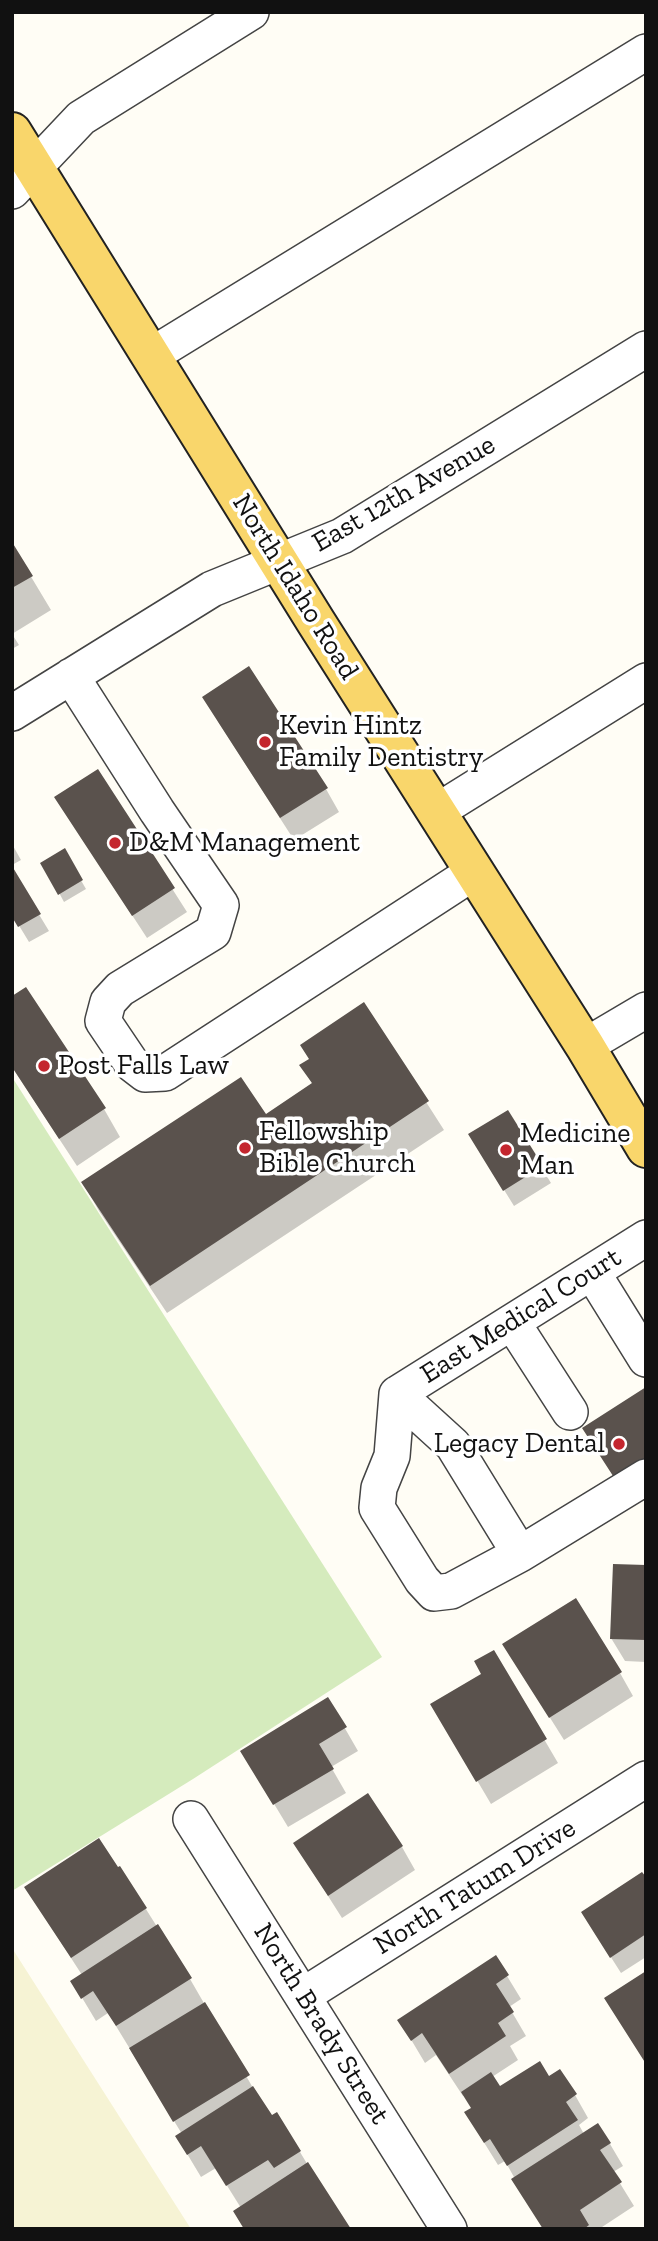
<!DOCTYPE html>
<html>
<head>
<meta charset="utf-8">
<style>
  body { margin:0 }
  #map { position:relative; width:658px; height:2241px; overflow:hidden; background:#fffdf5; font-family:"Zilla Slab",serif }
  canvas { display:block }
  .frame { position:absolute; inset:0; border:14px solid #111; pointer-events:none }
</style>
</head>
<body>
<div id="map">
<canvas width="658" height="2241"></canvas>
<div class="frame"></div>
</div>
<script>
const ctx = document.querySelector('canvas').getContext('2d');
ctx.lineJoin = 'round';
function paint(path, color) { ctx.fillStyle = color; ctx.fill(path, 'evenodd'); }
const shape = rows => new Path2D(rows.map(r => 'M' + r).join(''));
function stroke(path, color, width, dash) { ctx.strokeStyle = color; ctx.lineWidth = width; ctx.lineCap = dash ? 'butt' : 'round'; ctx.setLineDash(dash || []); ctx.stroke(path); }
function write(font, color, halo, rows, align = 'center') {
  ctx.font = font + ' "Zilla Slab",serif'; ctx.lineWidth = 7; ctx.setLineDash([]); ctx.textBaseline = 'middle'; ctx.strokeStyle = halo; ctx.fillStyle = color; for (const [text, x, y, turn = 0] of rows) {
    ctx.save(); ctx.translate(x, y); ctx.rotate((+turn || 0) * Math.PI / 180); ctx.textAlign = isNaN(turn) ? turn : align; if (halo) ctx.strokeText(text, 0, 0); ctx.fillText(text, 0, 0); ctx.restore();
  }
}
const farmland = shape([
  [12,1948,191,2229,12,2229]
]);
const green = shape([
  [12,1077,382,1657,193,1779,12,1891]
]);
const shadow = shape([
  [12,545,51,610,12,634,19,645,12,649],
  [217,720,326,789,339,812,294,840],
  [97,771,187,912,147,938,70,820],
  [12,844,21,860,12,865],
  [64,851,86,889,64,902,43,863],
  [12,870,49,931,29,942,12,914],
  [364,1005,444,1130,167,1313,99,1211,83,1183,265,1117,313,1085,301,1065,311,1060],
  [12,1067,104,1109,120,1137,77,1166],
  [507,1112,551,1183,514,1206,480,1151],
  [646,1567,646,1662,625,1661,611,1638],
  [493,1652,558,1763,491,1804,432,1704,483,1674],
  [518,1667,620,1673,633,1696,564,1740],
  [328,1699,358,1751,331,1767,346,1793,288,1827,256,1774],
  [295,1844,402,1847,415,1870,342,1918],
  [120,1868,190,1979,260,2100,300,2152,309,2167,241,2208,216,2168,201,2177,177,2137,182,2134,108,2013,96,2021,72,1981,82,1975,40,1910],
  [646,1880,646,1957,621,1973,593,1929],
  [507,1976,521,1999,509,2007,526,2036,510,2046,518,2060,492,2077,500,2089,549,2078,575,2095,588,2118,579,2125,584,2134,610,2144,623,2166,613,2172,634,2206,599,2229,543,2229,505,2161,498,2165,480,2136,473,2109,465,2095,463,2096,436,2055,425,2063,400,2021]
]);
const building = shape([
  [12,542,33,576,12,588],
  [249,666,328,788,280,818,202,697],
  [98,769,175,888,132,916,54,797],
  [65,848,83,880,58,895,40,863],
  [12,866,41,914,18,927,12,917],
  [26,987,106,1108,59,1139,12,1067,12,996],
  [364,1002,429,1101,150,1286,81,1182,241,1077,266,1114,312,1083,299,1065,309,1059,300,1045],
  [508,1110,543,1166,503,1191,468,1134],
  [646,1387,646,1460,615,1479,582,1428],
  [613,1564,646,1565,646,1640,610,1639],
  [576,1598,622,1672,549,1718,502,1644],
  [494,1650,547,1739,476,1782,430,1704,481,1674,474,1661],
  [328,1697,347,1727,319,1744,334,1769,273,1805,240,1751],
  [368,1793,403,1846,328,1896,293,1843],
  [99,1838,118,1867,120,1866,147,1908,71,1958,24,1887],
  [642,1872,646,1877,646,1934,610,1958,581,1912],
  [158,1924,192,1978,116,2026,93,1991,81,1999,70,1981],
  [496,1955,509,1975,496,1984,514,2012,498,2023,506,2036,449,2074,422,2033,411,2041,397,2020],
  [646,1971,646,2064,604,1998],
  [205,2002,250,2075,173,2122,129,2048],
  [540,2061,549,2076,560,2069,577,2094,566,2102,578,2120,507,2166,490,2139,484,2143,464,2112,471,2108,461,2092,491,2072,500,2086],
  [253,2086,272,2115,277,2112,301,2151,274,2168,268,2160,226,2186,201,2146,187,2155,175,2136],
  [598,2123,611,2143,600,2150,622,2182,580,2210,589,2225,584,2229,543,2229,511,2179],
  [308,2162,351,2229,244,2229,233,2211]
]);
const minor = shape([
  [12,191,81,118,251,12],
  [152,355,646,52],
  [71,676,157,811,221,905,213,932,120,989,108,1002,103,1021,132,1064,145,1074,165,1073,474,872],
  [12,713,212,589,342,536,646,349],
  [436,812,646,681],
  [585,1046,646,1010],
  [592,1272,646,1359],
  [512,1322,570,1412],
  [397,1394,392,1456,379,1488,377,1508,422,1580,434,1593,451,1591,520,1554,646,1477],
  [397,1394,646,1238],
  [397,1394,453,1445,520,1554],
  [191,1819,449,2229],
  [304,1995,646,1779]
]);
const major = shape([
  [12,132,316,622,585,1046,646,1148]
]);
const markers = [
  [265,742,7,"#c4262e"],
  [115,843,7,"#c4262e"],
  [44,1066,7,"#c4262e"],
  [245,1148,7,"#c4262e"],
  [506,1150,7,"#c4262e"],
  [619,1444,7,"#c4262e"]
];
const streetNames = [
  ["East 12th Avenue",404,494,-30],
  ["North Idaho Road",295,587,58],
  ["East Medical Court",521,1316,-32],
  ["North Tatum Drive",475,1887,-32],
  ["North Brady Street",321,2024,58]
];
const poiNames = [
  ["Kevin Hintz",279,726],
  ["Family Dentistry",279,758],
  ["D&M Management",129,843],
  ["Post Falls Law",58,1066],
  ["Fellowship",259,1132],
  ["Bible Church",259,1164],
  ["Medicine",520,1134],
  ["Man",520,1166],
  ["Legacy Dental",605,1444,"right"]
];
paint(farmland, '#f6f3d4');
paint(green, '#d5ebbd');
paint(shadow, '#0003');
paint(building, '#5a524d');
stroke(minor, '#444', 38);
stroke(major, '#222', 42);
stroke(minor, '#fff', 35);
stroke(major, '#f9d66b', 38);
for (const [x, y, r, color] of markers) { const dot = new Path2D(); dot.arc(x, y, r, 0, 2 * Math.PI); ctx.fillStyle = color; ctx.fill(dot); stroke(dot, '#fff', 2.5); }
write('28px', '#111', '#fff', streetNames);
write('28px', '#111', '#fff', poiNames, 'left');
</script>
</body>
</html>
